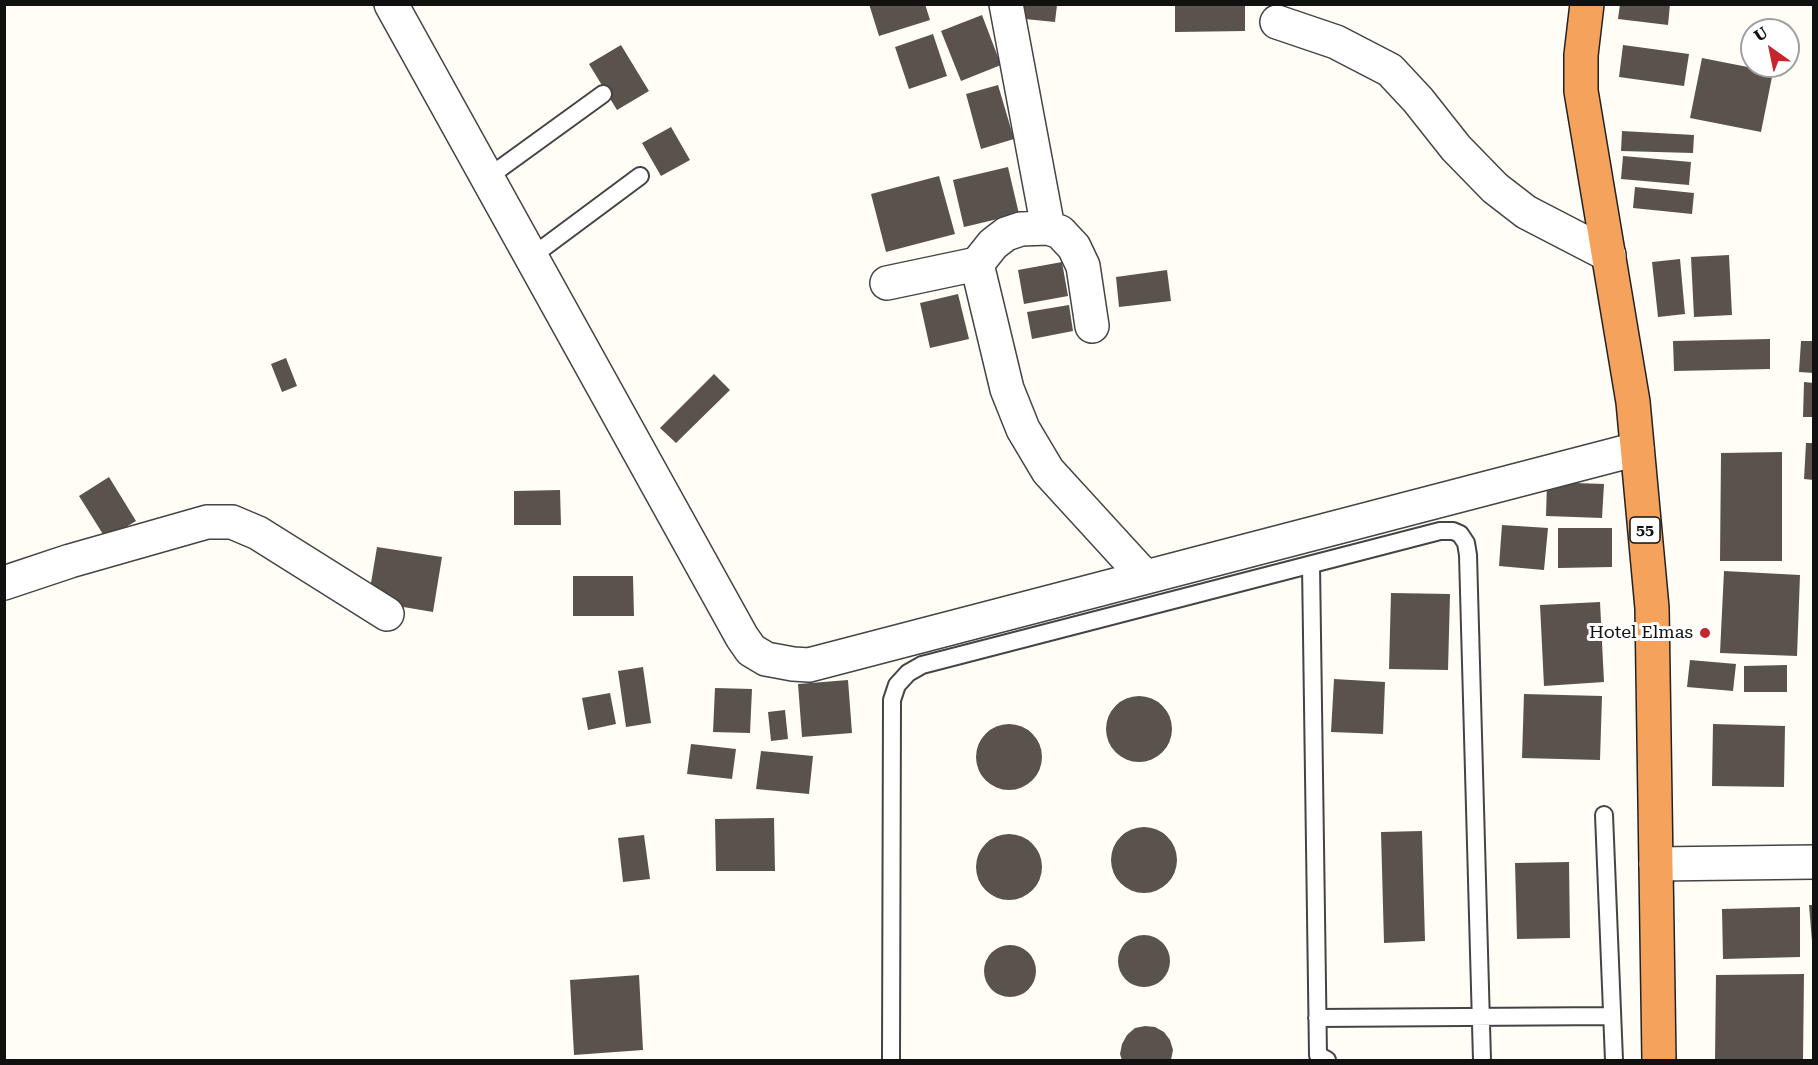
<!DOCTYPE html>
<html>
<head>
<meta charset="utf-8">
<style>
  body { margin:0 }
  #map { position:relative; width:1818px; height:1065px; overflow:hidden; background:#fffdf5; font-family:"Roboto Serif",serif }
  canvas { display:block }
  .frame { position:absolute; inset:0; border:6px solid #111; pointer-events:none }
  .north { position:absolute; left:1740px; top:18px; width:60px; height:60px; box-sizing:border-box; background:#fff; border:2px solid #a0a0a0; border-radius:50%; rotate:327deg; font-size:16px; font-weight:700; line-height:24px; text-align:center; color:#111 }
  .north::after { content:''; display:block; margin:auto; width:21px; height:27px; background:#c4262e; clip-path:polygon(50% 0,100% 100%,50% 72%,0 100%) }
</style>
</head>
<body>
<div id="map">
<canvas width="1818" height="1065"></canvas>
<div class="frame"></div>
<div class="north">U</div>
</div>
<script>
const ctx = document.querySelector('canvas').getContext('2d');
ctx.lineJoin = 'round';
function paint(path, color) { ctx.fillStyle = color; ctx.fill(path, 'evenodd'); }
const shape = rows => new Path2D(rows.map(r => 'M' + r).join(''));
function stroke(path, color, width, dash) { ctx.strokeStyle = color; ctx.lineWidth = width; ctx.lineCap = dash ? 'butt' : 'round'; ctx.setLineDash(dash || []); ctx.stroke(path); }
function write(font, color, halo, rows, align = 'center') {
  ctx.font = font + ' "Roboto Serif",serif'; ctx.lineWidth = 6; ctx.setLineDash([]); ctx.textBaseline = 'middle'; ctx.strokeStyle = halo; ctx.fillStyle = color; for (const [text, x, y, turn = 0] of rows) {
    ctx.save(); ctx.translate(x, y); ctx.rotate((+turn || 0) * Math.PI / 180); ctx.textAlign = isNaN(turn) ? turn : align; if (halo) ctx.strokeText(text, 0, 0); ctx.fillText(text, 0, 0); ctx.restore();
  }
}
const building = shape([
  [869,4,925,4,930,20,879,36],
  [1175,4,1245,4,1245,31,1175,32],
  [1620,4,1670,4,1668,25,1618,19],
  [1017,5,1057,5,1055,22,1015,18],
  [982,15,1001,65,961,81,941,31],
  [933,34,947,76,909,89,895,47],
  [621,45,649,91,617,110,589,64],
  [1623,45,1689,54,1684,86,1619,77],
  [1702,58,1773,72,1761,132,1690,118],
  [998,85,1014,139,981,149,966,94],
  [671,127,690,160,661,176,642,143],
  [1622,131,1694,135,1693,153,1621,151],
  [1623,156,1691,162,1689,185,1621,179],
  [1008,167,1019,214,964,227,953,180],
  [939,176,955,234,886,252,871,194],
  [1635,187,1694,193,1692,214,1633,208],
  [1729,255,1732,315,1694,317,1691,257],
  [1680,259,1685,314,1658,317,1652,262],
  [1062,262,1068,296,1024,304,1018,270],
  [1167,270,1171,301,1119,307,1116,277],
  [958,294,969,339,930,348,920,303],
  [1069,305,1073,331,1032,339,1027,312],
  [1770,339,1770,369,1674,371,1673,341],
  [1801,341,1814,341,1814,373,1799,372],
  [286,358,297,386,282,392,271,364],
  [714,374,730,390,676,443,660,428],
  [1804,382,1814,383,1814,417,1803,417],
  [1806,443,1814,443,1814,480,1804,479],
  [1782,452,1782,561,1720,561,1721,453],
  [109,477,136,521,106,539,79,496],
  [1547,482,1604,484,1602,518,1546,516],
  [560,490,561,525,514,525,514,491],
  [1502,525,1548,528,1544,570,1499,566],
  [1558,528,1612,528,1612,567,1558,568],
  [377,547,442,557,433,612,368,601],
  [1724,571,1800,575,1797,656,1720,653],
  [573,576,633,576,634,616,573,616],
  [1391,593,1450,594,1448,670,1389,669],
  [1600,602,1604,682,1544,686,1540,605],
  [1690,660,1736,664,1733,691,1687,687],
  [1787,665,1787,692,1744,692,1744,666],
  [643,667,651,723,626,727,618,671],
  [1334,679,1385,682,1383,734,1331,732],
  [848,680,852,733,802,737,798,684],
  [715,688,752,689,750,733,713,732],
  [610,693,616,724,588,730,582,698],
  [1524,694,1602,696,1600,760,1522,758],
  '1106 729a33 33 0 1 1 66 0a33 33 0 1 1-66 0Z',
  [785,710,788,739,771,741,768,712],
  '976 757a33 33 0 1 1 66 0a33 33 0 1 1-66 0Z',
  [1713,724,1785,726,1784,787,1712,786],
  [691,744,736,749,732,779,687,774],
  [761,751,813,756,809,794,756,789],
  [774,818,775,871,716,871,715,819],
  '1111 860a33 33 0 1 1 66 0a33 33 0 1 1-66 0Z',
  [1422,831,1425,941,1384,943,1381,832],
  '976 867a33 33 0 1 1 66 0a33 33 0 1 1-66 0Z',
  [644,835,650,879,623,882,618,838],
  [1569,862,1570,938,1517,939,1515,863],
  [1809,905,1814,905,1814,941,1812,941],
  [1800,907,1800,957,1723,959,1722,909],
  '1118 961a26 26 0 1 1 52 0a26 26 0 1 1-52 0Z',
  '984 971a26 26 0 1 1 52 0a26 26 0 1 1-52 0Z',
  [1804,974,1803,1060,1715,1060,1716,975],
  [639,975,643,1050,574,1055,570,980],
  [1145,1026,1155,1027,1164,1032,1170,1040,1173,1050,1171,1060,1122,1060,1120,1054,1122,1044,1127,1035,1135,1028]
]);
const lane = shape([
  [487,178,603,94],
  [531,257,640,176],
  [1311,565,1318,1055,1327,1060],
  [1604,815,1614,1060],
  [1317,1018,1612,1016],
  [891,1060,892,700,897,685,908,673,922,665,1440,531,1453,531,1460,534,1466,543,1468,555,1482,1060]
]);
const street = shape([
  [391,4,742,637,751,650,766,659,793,664,809,665,1637,449],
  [1006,4,1048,228],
  [1277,22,1336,42,1390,70,1418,100,1456,148,1495,188,1526,212,1609,255],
  [977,264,993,244,1006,234,1021,229,1048,228,1060,232,1074,247,1083,266,1092,326],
  [887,283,977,264,1007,389,1023,429,1048,471,1145,577],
  [4,583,70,561,207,522,232,522,258,533,387,614],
  [1656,864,1814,862]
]);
const highway = shape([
  [1587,4,1581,55,1581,91,1633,402,1652,608,1659,1060]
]);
const markers = [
  [1705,633,6,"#c4262e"]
];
const shields = [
  [1645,530,30]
];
const shieldNames = [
  ["55",1645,530]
];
const poiNames = [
  ["Hotel Elmas",1693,633]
];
paint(building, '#5a524d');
stroke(lane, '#444', 20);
stroke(street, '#444', 36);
stroke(highway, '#222', 36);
stroke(lane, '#fff', 16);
stroke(street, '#fff', 33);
stroke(highway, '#f5a25d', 33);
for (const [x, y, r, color] of markers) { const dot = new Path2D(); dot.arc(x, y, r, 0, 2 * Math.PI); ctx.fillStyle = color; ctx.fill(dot); stroke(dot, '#fff', 2); }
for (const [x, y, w] of shields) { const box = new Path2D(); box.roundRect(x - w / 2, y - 13, w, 26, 4.5); ctx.fillStyle = '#fff'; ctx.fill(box); stroke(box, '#111', 1.5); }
write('bold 16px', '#111', null, shieldNames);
write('18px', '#111', '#fff', poiNames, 'right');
</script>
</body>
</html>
